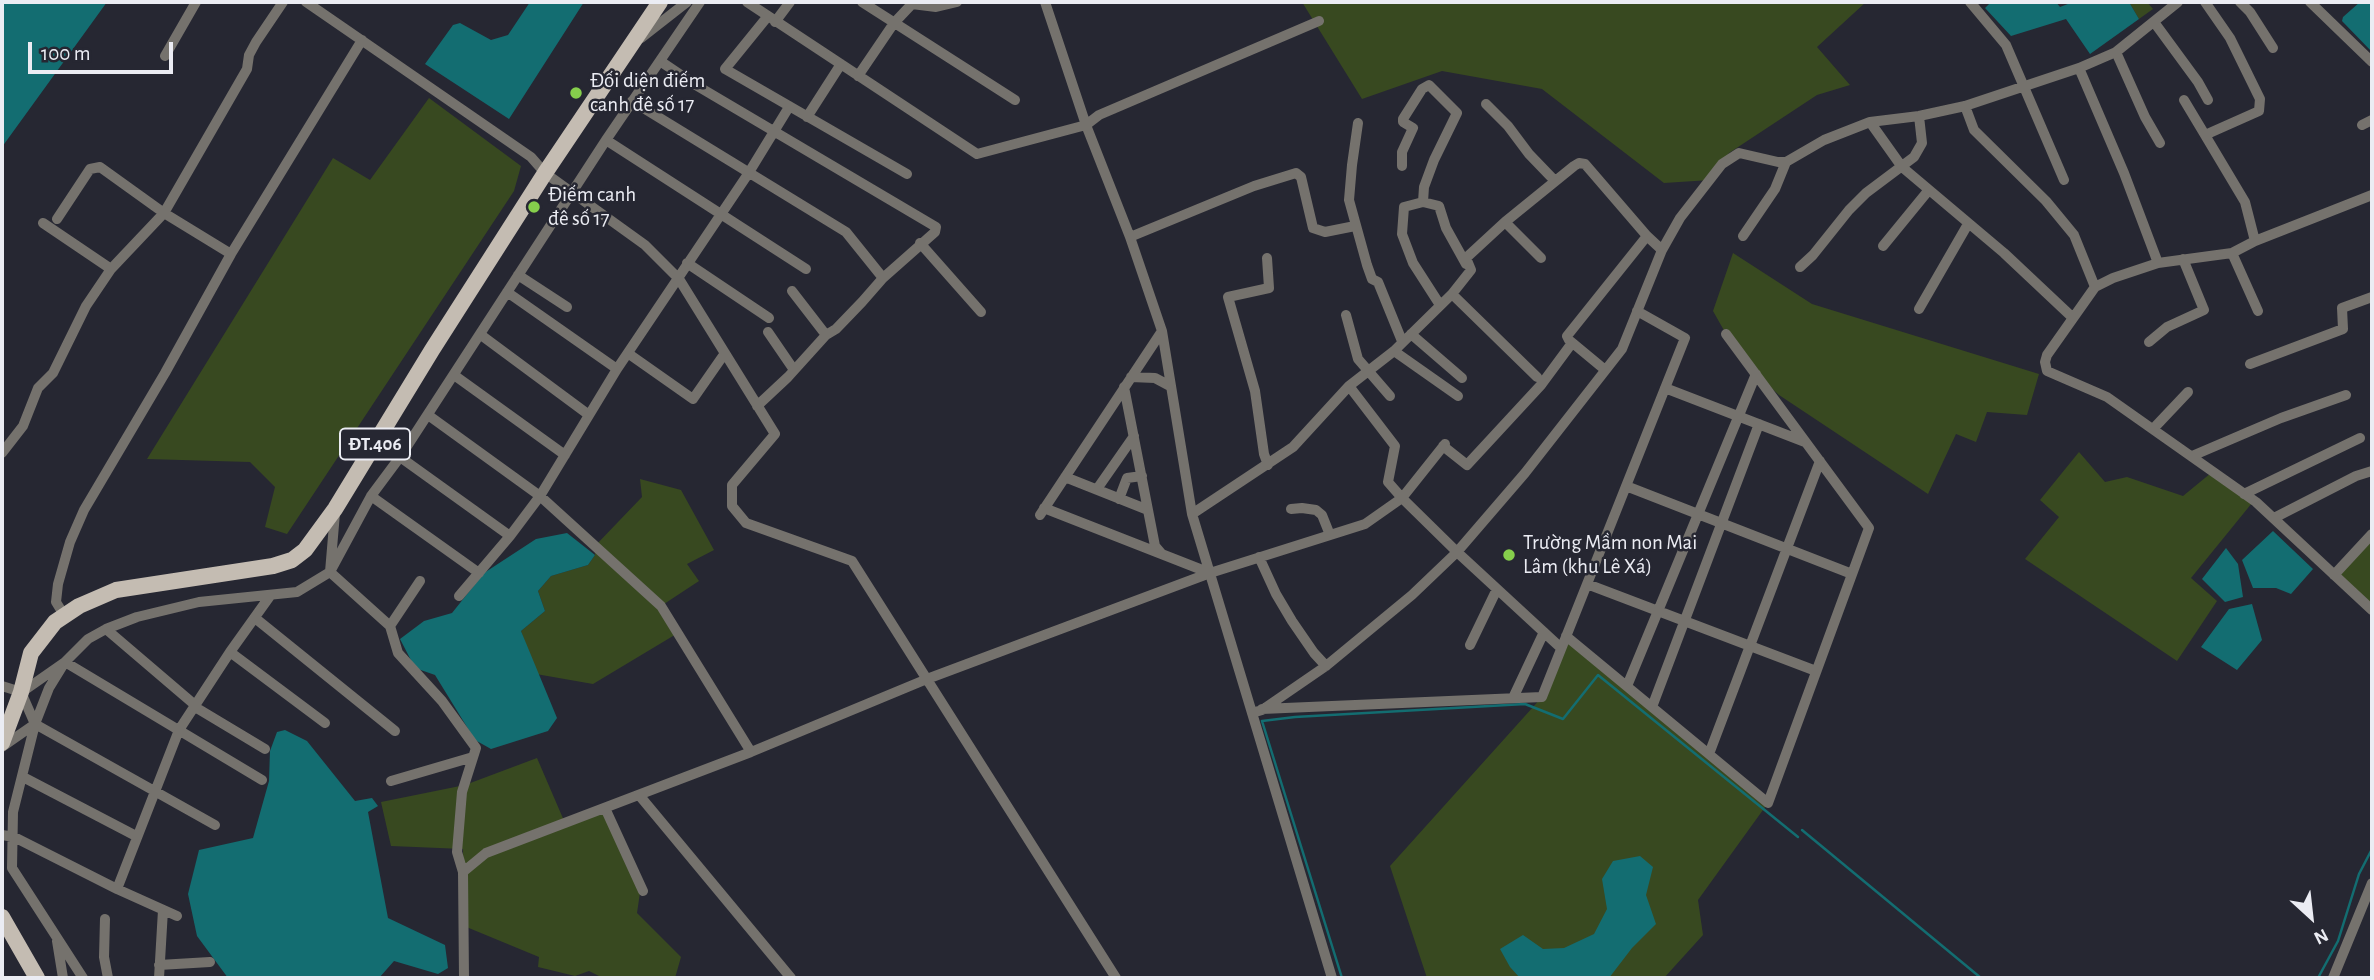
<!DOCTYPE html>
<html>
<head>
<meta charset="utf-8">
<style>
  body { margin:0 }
  #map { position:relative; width:2374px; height:980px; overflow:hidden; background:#262732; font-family:"Alegreya Sans",sans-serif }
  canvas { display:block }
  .frame { position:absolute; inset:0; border:4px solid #ebecf3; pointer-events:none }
  .north { position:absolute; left:2276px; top:882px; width:70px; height:70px; -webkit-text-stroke:5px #262732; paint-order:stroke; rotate:153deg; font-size:19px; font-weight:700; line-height:28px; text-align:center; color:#ebecf3 }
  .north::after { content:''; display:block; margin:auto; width:24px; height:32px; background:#ebecf3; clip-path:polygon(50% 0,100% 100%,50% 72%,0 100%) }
  .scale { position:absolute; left:28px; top:42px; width:145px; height:32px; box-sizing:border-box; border:4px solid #ebecf3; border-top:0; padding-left:9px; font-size:21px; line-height:24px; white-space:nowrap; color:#ebecf3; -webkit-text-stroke:5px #262732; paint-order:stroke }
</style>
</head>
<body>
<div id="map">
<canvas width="2374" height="980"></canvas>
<div class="frame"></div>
<div class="north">N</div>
<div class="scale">100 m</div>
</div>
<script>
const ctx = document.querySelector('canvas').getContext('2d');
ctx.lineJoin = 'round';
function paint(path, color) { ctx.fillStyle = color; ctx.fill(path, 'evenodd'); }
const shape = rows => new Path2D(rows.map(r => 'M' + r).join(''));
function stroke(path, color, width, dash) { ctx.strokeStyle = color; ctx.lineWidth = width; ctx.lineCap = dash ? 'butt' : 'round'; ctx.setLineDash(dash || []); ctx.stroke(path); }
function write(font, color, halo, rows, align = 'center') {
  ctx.font = font + ' "Alegreya Sans",sans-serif'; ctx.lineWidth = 5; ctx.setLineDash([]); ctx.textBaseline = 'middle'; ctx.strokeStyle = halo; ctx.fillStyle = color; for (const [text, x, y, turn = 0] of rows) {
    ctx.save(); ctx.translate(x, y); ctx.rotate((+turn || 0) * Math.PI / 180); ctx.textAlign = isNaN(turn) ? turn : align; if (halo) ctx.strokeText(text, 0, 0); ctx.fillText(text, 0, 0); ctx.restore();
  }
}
const green = shape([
  [1302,2,1866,2,1817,47,1850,85,1817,95,1729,153,1710,180,1664,183,1542,89,1442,71,1362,99],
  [2129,2,2147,2,2153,9,2139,19],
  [429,98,521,166,514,191,287,534,265,527,275,487,250,462,147,459,333,158,370,180],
  [1733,253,1812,304,2039,374,2027,415,1987,412,1976,442,1956,434,1928,494,1779,395,1756,374,1726,334,1713,311],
  [2079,452,2105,482,2127,477,2183,496,2211,473,2252,503,2191,578,2217,601,2177,661,2025,559,2059,517,2040,500],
  [640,479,681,490,714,550,687,564,699,581,661,606,678,633,593,684,536,674,521,631,545,611,538,591,551,576,588,565,595,555,595,546,642,497],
  [2372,534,2372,610,2334,575],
  [1566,636,1768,803,1698,900,1703,935,1664,978,1427,978,1390,866,1542,697],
  [537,758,565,823,605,808,641,886,637,913,681,957,675,978,603,978,589,971,575,976,538,967,539,957,464,926,463,849,391,846,381,802,465,785]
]);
const water = shape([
  [2,2,107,2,2,147],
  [530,2,584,2,509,119,425,64,453,25,460,23,491,40,508,35],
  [1991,2,2056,2,2060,7,2073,2,2129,2,2139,19,2090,54,2066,19,2011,36,1985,8],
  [2360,2,2372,2,2372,52,2342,21,2343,17],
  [2273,531,2313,569,2291,594,2276,588,2253,588,2242,560],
  [567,533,595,555,588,565,551,576,538,591,545,611,521,631,557,718,548,731,491,749,475,740,435,675,415,668,400,639,424,621,452,613,484,573,536,539],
  [2226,548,2238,564,2243,597,2225,602,2202,579],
  [2252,604,2262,640,2237,670,2201,647,2229,609],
  [285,730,307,741,355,801,372,798,378,806,368,812,388,918,445,945,448,968,438,974,394,961,379,978,228,978,197,936,188,894,199,850,253,838,269,781,270,751,277,732],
  [1640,856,1653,867,1646,895,1656,924,1632,948,1609,978,1520,978,1510,967,1500,949,1523,935,1543,949,1564,948,1594,934,1607,909,1602,879,1613,861]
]);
const stream = shape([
  [1802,830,1981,978],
  [1342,978,1262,721,1295,717,1525,704,1563,719,1598,675,1798,837],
  [2318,978,2338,941,2359,874,2372,849]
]);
const minor = shape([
  [306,2,531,157,545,173,645,245,679,279,775,434,732,485,732,506,746,523,852,561,1116,978],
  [747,2,977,154,1086,125,1099,115,1319,21],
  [862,2,1015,100],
  [1045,2,1086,125,1130,237,1162,331,1192,514,1332,978],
  [1970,2,2006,45,2064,180],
  [2205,2,2230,38,2260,99,2259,111,2205,135,2245,202,2255,241],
  [2240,2,2250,12,2273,48],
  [2310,2,2372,62],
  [768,16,725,69,907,174],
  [775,22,790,2],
  [2154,22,2198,82,2208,100],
  [641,38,687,2],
  [2116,52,2145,117,2160,143],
  [165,56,196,2],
  [660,61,694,84,936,227,935,232,883,278,862,302,836,329,826,335,788,377,757,406],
  [2079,68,2124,173,2158,263],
  [858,76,894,23,912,4,936,7,957,2],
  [2184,100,2205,135],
  [632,101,846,232,883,278],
  [1486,104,1508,126,1529,154,1555,181],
  [1965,106,1974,130,2046,201,2074,235,2095,287],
  [807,117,841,64],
  [1870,122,1902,167,2004,253,2072,317],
  [1358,123,1352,165,1349,200,1367,265,1372,279,1378,282,1402,341],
  [2362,125,2372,120],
  [606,140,806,269],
  [1402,166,1402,152,1413,128,1403,122,1403,119,1422,89,1429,85,1457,113,1434,160,1424,187,1423,202],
  [2372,195,2255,241,2232,253,2158,263,2113,278,2095,287,2047,355,2045,362,2047,371,2107,397,2256,502,2372,610],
  [57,219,90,169,100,167,164,213,231,254],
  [1505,222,1541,258],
  [43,223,111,269],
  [1743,236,1775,189,1786,162,1824,140,1870,122,1919,116,1965,106,2079,68,2116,52,2178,2],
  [1130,237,1254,186,1296,173,1301,177,1313,228,1325,232,1355,226],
  [920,243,981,312],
  [1883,246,1928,191],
  [2232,253,2258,311],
  [1267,258,1269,288,1228,297,1255,391,1264,454,1268,465],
  [687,263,769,318],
  [1800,267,1813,255,1849,210,1866,193,1914,157,1922,143,1919,116],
  [518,275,567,307],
  [792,291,826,335],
  [507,292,617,369],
  [1452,294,1537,377],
  [1440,305,1413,263,1402,234,1404,207,1423,202,1439,206,1446,228,1466,264],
  [1919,309,1968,224],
  [1346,315,1358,359,1390,396],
  [768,332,794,370],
  [1411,334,1462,378],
  [481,335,589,415],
  [2149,342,2167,327,2204,310,2183,259],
  [1394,351,1458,396],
  [629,354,693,399,725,353],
  [2250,364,2343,329,2342,308,2372,297],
  [1604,369,1569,340,1567,336,1647,236],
  [454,375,565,455],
  [1131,377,1155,378,1170,386],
  [1349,386,1395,446,1388,482,1402,498,1457,552,1561,648],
  [1124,387,1155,546,1161,553],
  [1665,388,1805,442],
  [428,415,540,496,661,606,751,752],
  [2153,429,2188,392],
  [1443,446,1467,465,1541,385,1572,343],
  [2,453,23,426,38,388,53,373,86,306,111,269,164,213,247,69,249,55,256,42,283,2],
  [2192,456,2281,418,2346,395],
  [400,457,510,536],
  [1065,477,1148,510],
  [1626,486,1852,574],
  [1097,489,1134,436],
  [2244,494,2360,438],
  [371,496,479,573],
  [1119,499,1127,478,1142,476],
  [1044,508,1210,573],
  [1291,509,1302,508,1316,510,1322,515,1330,535],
  [335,513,330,572,390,626,398,653,442,701,476,748,462,792,457,852,463,872],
  [1192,514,1293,447,1349,386,1394,351,1452,294,1471,270,1466,258,1505,222,1574,166,1579,163,1585,164,1647,236,1662,250],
  [1040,515,1162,331],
  [2274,518,2356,476,2372,471],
  [1259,557,1276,594,1292,621,1314,653,1326,666],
  [2334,575,2372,534],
  [1587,584,1816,671],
  [459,596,510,536,540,496,617,369,748,174,789,107],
  [64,615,56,602,58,584,70,542,84,510,165,373,231,254,362,40],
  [255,618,395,731],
  [390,626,420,581],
  [106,629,195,705],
  [1566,636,1768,803,1869,528,1726,334],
  [1470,645,1497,589],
  [230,652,325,723],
  [2,686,21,692,35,724],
  [1627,686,1756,374],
  [22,692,65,662,262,780],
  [1513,698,1544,632],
  [195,707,265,749],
  [1652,707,1759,424],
  [1262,709,1542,697,1685,338,1637,311],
  [1252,713,1262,710,1326,666,1412,595,1457,552,1525,473,1622,349,1662,250,1680,218,1722,164,1739,153,1778,162,1786,162],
  [2,747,35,724,215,825],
  [1709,754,1820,461],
  [23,777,136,836],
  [391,781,473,757],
  [639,795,791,978],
  [605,808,643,891],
  [2,835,14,837,117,889,177,916],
  [117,889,179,730,230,652,270,596],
  [105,919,104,957,108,978],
  [57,941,63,978],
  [159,965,210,962],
  [83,978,12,868,13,812,35,724,49,688,65,662,88,639,106,629,137,617,199,602,297,592,330,572,371,496,400,457,606,140,700,2],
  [159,978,163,910],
  [464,978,463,872,486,853,751,752,927,679,1210,573,1365,524,1402,498,1445,444],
  [2333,978,2372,883]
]);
const primary = shape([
  [2,743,21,692,31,653,55,622,79,606,116,590,273,566,292,560,305,550,335,509,432,350,545,173,660,2],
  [2,917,37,978]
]);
const markers = [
  [576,93,7,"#86cf4c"],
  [534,207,7,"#86cf4c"],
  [1509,555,7,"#86cf4c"]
];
const shields = [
  [375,444,70]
];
const shieldNames = [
  ["ĐT.406",375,444]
];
const poiNames = [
  ["Đối diện điếm",590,81],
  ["canh đê số 17",590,105],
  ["Điếm canh",548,195],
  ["đê số 17",548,219],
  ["Trường Mầm non Mai",1523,543],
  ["Lâm (khu Lê Xá)",1523,567]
];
paint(green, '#384920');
paint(water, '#136d71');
stroke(stream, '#136d71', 2.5);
stroke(minor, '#75726d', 10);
stroke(primary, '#c4bcb2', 16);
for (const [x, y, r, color] of markers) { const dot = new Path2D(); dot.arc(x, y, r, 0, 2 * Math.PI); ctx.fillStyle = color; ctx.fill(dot); stroke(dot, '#262732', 2.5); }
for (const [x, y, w] of shields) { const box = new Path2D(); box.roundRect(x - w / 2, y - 15.5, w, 31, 5); ctx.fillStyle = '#262732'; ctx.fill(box); stroke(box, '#ebecf3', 2); }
write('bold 19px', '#ebecf3', null, shieldNames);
write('21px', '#ebecf3', '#262732', poiNames, 'left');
</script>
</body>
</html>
